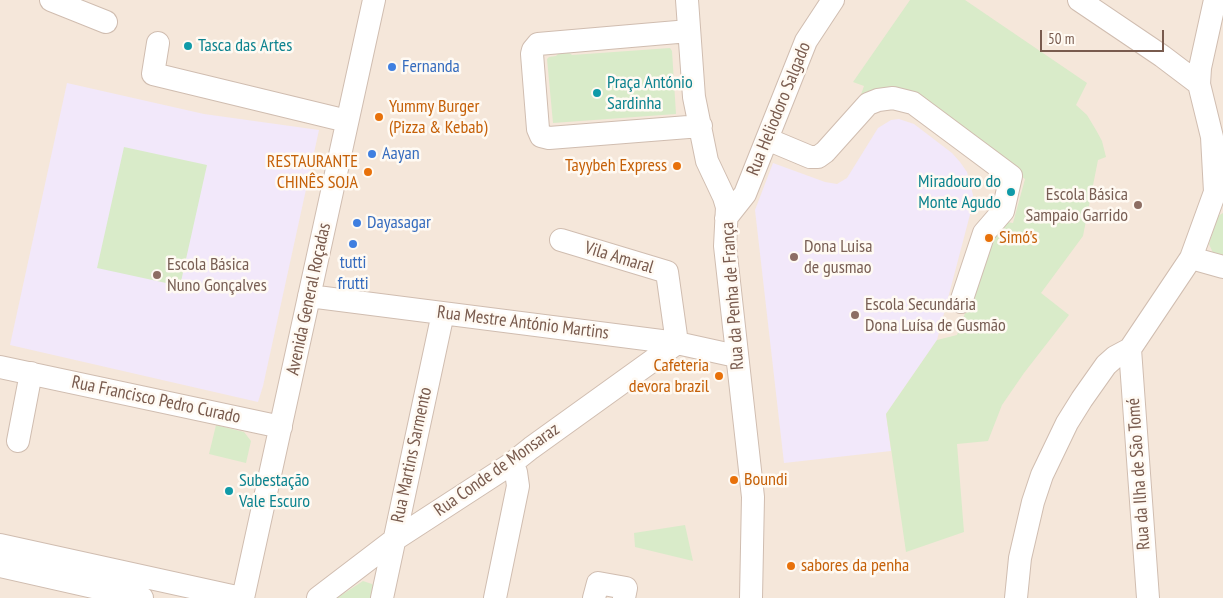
<!DOCTYPE html>
<html>
<head>
<meta charset="utf-8">
<style>
  body { margin:0 }
  #map { position:relative; width:1223px; height:598px; overflow:hidden; background:#fdf5ec; font-family:"PT Sans Narrow",sans-serif }
  canvas { display:block }
  .scale { position:absolute; left:1040px; top:30px; width:124px; height:22px; box-sizing:border-box; border:2px solid #795b4e; border-top:0; padding-left:6px; font-size:15px; line-height:18px; white-space:nowrap; color:#795b4e; -webkit-text-stroke:4px #fffaf3; paint-order:stroke }
</style>
</head>
<body>
<div id="map">
<canvas width="1223" height="598"></canvas>
<div class="scale">50 m</div>
</div>
<script>
const ctx = document.querySelector('canvas').getContext('2d');
ctx.lineJoin = 'round';
function paint(path, color) { ctx.fillStyle = color; ctx.fill(path, 'evenodd'); }
const shape = rows => new Path2D(rows.map(r => 'M' + r).join(''));
function stroke(path, color, width, dash) { ctx.strokeStyle = color; ctx.lineWidth = width; ctx.lineCap = dash ? 'butt' : 'round'; ctx.setLineDash(dash || []); ctx.stroke(path); }
function write(font, color, halo, rows, align = 'center') {
  ctx.font = font + ' "PT Sans Narrow",sans-serif'; ctx.lineWidth = 5; ctx.setLineDash([]); ctx.textBaseline = 'middle'; ctx.strokeStyle = halo; ctx.fillStyle = color; for (const [text, x, y, turn = 0] of rows) {
    ctx.save(); ctx.translate(x, y); ctx.rotate((+turn || 0) * Math.PI / 180); ctx.textAlign = isNaN(turn) ? turn : align; if (halo) ctx.strokeText(text, 0, 0); ctx.fillText(text, 0, 0); ctx.restore();
  }
}
const residential = shape([
  [0,0,1223,0,1223,598,0,598]
]);
const education = shape([
  [67,83,204,114,319,130,263,386,258,402,10,345],
  [899,119,914,124,952,153,960,162,967,172,973,195,972,207,937,340,886,414,891,451,784,463,755,210,773,163,825,182,837,184,847,178,878,128,891,120]
]);
const green = shape([
  [910,0,965,0,1087,83,1076,105,1087,115,1096,130,1102,141,1106,157,1098,160,1083,236,1041,293,1069,315,1024,373,1002,405,988,441,957,444,964,532,906,552,886,414,937,340,957,335,999,221,1013,223,1025,179,908,94,859,100,864,86,853,82],
  [670,48,672,51,676,114,553,123,547,59,549,57,556,56,560,52,567,51,572,55],
  [124,147,207,165,180,286,97,268],
  [1223,213,1223,256,1213,253,1209,244,1218,216],
  [216,425,244,432,251,441,246,463,209,454],
  [685,525,693,561,635,547,634,533],
  [363,581,372,584,374,587,373,598,337,598]
]);
const minor = shape([
  [51,0,106,22],
  [687,0,694,97,707,161,724,197,727,207,725,246,753,497,751,598],
  [1079,0,1162,56,1199,84],
  [1215,0,1200,68,1199,84,1212,137,1215,192,1191,258,1223,267],
  [689,31,538,44,533,50,532,54,538,129,541,136,549,138,701,126],
  [158,43,153,74,347,121],
  [767,139,810,157,818,157,825,152,868,104,878,100,893,98,913,103,1011,176,1003,211,984,233,961,302],
  [726,218,745,194,806,41,833,0],
  [561,240,667,272,677,343],
  [309,296,677,343,736,356],
  [1130,349,1148,598],
  [0,367,281,427],
  [18,441,31,373],
  [0,545,241,598],
  [0,566,142,598],
  [243,598,374,0],
  [318,598,394,540,511,464,531,448,677,343],
  [382,598,443,313],
  [495,598,518,486,516,472,511,464],
  [594,598,598,583,626,588,624,598],
  [1016,598,1020,558,1033,502,1042,475,1067,423,1082,399,1106,365,1115,357,1130,349,1191,258]
]);
const markers = [
  [188,46,5,"#0f9aa8"],
  [392,67,5,"#3f7fe0"],
  [597,93,5,"#0f9aa8"],
  [379,117,5,"#e8710a"],
  [372,154,5,"#3f7fe0"],
  [677,166,5,"#e8710a"],
  [368,172,5,"#e8710a"],
  [1011,192,5,"#0f9aa8"],
  [1138,205,5,"#8d6e63"],
  [357,223,5,"#3f7fe0"],
  [989,238,5,"#e8710a"],
  [353,244,5,"#3f7fe0"],
  [794,257,5,"#8d6e63"],
  [157,275,5,"#8d6e63"],
  [855,315,5,"#8d6e63"],
  [719,376,5,"#e8710a"],
  [734,480,5,"#e8710a"],
  [229,491,5,"#0f9aa8"],
  [791,566,5,"#e8710a"]
];
const cultureNames = [
  ["Tasca das Artes",198,46],
  ["Praça António",607,83],
  ["Sardinha",607,104],
  ["Miradouro do",1001,182,"right"],
  ["Monte Agudo",1001,203,"right"],
  ["Subestação",239,481],
  ["Vale Escuro",239,502]
];
const shopNames = [
  ["Fernanda",402,67],
  ["Aayan",382,154],
  ["Dayasagar",367,223],
  ["tutti",353,263,"center"],
  ["frutti",353,284,"center"]
];
const foodNames = [
  ["Yummy Burger",389,107],
  ["(Pizza & Kebab)",389,128],
  ["RESTAURANTE",358,162,"right"],
  ["CHINÊS SOJA",358,183,"right"],
  ["Tayybeh Express",667,166,"right"],
  ["Simó's",999,238],
  ["Cafeteria",709,366,"right"],
  ["devora brazil",709,387,"right"],
  ["Boundi",744,480],
  ["sabores da penha",801,566]
];
const streetNames = [
  ["Rua Heliodoro Salgado",779,109,-68],
  ["Vila Amaral",619,258,17],
  ["Rua da Penha de França",733,296,-94],
  ["Avenida General Roçadas",309,299,-78],
  ["Rua Mestre António Martins",523,323,7],
  ["Rua Francisco Pedro Curado",156,400,12],
  ["Rua Martins Sarmento",412,455,-78],
  ["Rua Conde de Monsaraz",497,470,-35],
  ["Rua da Ilha de São Tomé",1139,474,-94]
];
const educationNames = [
  ["Escola Básica",1128,195,"right"],
  ["Sampaio Garrido",1128,216,"right"],
  ["Dona Luisa",804,247],
  ["de gusmao",804,268],
  ["Escola Básica",167,265],
  ["Nuno Gonçalves",167,286],
  ["Escola Secundária",865,305],
  ["Dona Luísa de Gusmão",865,326]
];
paint(residential, '#f5e7da');
paint(education, '#f2e8fa');
paint(green, '#d9ebc9');
stroke(minor, '#d0bdb0', 24);
stroke(minor, '#fff', 22);
for (const [x, y, r, color] of markers) { const dot = new Path2D(); dot.arc(x, y, r, 0, 2 * Math.PI); ctx.fillStyle = color; ctx.fill(dot); stroke(dot, '#fffaf3', 2); }
write('18px', '#0d838f', '#fffaf3', cultureNames, 'left');
write('18px', '#366cbe', '#fffaf3', shopNames, 'left');
write('18px', '#c56008', '#fffaf3', foodNames, 'left');
write('18px', '#795b4e', '#fffaf3', streetNames);
write('18px', '#785e54', '#fffaf3', educationNames, 'left');
</script>
</body>
</html>
